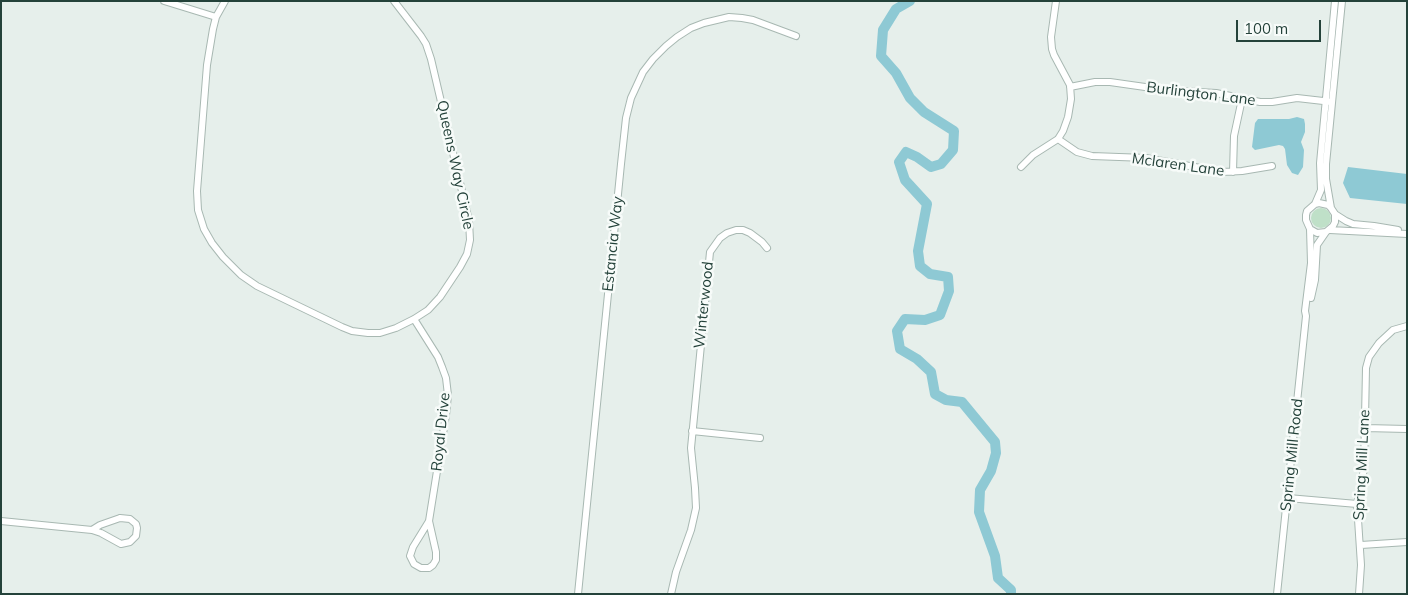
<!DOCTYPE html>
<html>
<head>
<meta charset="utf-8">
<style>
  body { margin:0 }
  #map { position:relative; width:1408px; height:595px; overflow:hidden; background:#e6efeb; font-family:Mulish,sans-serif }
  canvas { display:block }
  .frame { position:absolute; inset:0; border:2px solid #24423a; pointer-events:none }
  .scale { position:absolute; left:1236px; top:20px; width:85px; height:22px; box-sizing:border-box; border:2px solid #24423a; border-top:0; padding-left:6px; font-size:15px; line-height:18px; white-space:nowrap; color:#24423a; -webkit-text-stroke:4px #f7fbf9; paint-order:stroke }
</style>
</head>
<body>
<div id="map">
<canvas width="1408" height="595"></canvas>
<div class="frame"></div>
<div class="scale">100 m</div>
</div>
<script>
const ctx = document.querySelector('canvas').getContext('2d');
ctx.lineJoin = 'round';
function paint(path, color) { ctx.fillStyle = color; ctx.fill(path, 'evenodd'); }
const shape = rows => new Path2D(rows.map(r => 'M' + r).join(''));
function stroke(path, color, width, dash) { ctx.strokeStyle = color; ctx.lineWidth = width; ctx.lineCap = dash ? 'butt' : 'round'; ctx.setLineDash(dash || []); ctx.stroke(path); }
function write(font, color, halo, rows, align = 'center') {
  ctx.font = font + ' Mulish,sans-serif'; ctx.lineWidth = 5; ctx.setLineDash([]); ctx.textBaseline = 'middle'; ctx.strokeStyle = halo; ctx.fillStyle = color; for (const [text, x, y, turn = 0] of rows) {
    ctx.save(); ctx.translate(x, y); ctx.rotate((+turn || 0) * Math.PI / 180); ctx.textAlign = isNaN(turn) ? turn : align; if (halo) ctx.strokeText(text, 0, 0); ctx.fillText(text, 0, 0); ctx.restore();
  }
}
const green = shape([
  '1311 218a10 10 0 1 1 20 0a10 10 0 1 1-20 0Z'
]);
const water = shape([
  [1297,117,1304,119,1305,124,1305,132,1301,142,1304,150,1303,167,1298,175,1292,173,1287,165,1285,149,1283,146,1279,145,1255,150,1252,147,1255,123,1258,119,1289,119],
  [1348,167,1407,174,1407,204,1350,198,1343,183]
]);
const river = shape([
  [910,1,896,9,883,30,881,56,896,73,910,98,924,112,954,131,953,150,941,164,931,167,917,157,906,152,899,162,905,180,927,204,918,251,920,266,930,274,948,277,949,291,940,315,925,320,905,319,897,331,900,349,917,359,931,372,935,394,946,400,962,402,995,442,996,453,991,471,980,490,979,512,995,556,998,578,1011,590,1011,594]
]);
const minor = shape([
  [164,1,216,17],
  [225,1,216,17,213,29,207,65,197,191,198,210,204,229,212,243,223,257,241,275,257,286,342,327,352,331,368,333,380,333,396,328,414,319,428,310,440,297,460,267,467,254,470,240,469,221,431,59,426,44,421,36,394,1],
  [1070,87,1095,82,1110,82,1166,90,1216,93,1260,102,1272,102,1297,98,1332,102],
  [1058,139,1077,152,1092,156,1146,158,1222,172,1242,171,1272,166],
  [1021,167,1033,155,1058,139,1063,131,1068,117,1071,99,1070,85,1054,55,1052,49,1051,37,1056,1],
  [1233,172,1234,136,1242,99],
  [1315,204,1319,203,1328,205,1331,208,1335,214,1335,222,1333,226,1326,232,1317,233,1310,229,1306,220,1306,215,1307,211,1315,204,1321,190,1320,163,1335,1],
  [1331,208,1326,179,1326,164,1342,1],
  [1335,214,1346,221,1353,224,1374,226,1398,230],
  [1330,230,1407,234],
  [1311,298,1315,280,1317,245,1326,232],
  [414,319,438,357,442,367,446,378,448,395,446,415,429,521],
  [1365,428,1407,429],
  [692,431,760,438],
  [1288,498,1357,504],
  [120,518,130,519,136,524,137,528,136,536,130,542,121,544,101,533,92,530,100,525,120,518],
  [1,521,92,530],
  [429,521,436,552,436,560,433,565,429,568,421,568,414,564,410,556,413,547,429,521],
  [1361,545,1407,542],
  [578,594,621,164,626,118,631,98,643,72,653,59,666,46,677,37,691,28,704,23,729,17,742,18,753,20,796,36],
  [671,594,676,572,691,530,696,508,695,488,691,448,710,252,720,238,727,233,736,230,743,230,750,233,762,242,767,248],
  [1277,594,1306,316,1305,311,1311,263,1310,229],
  [1359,594,1361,565,1357,504,1364,469,1366,368,1369,357,1379,343,1393,330,1407,326]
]);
const streetNames = [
  ["Burlington Lane",1201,94,7],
  ["Queens Way Circle",455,165,78],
  ["Mclaren Lane",1178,165,8],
  ["Estancia Way",613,244,-84],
  ["Winterwood",704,305,-84],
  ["Royal Drive",441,432,-84],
  ["Spring Mill Road",1292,455,-84],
  ["Spring Mill Lane",1362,465,-87]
];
paint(green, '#bfe0c8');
paint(water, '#8ec9d4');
stroke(river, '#8ec9d4', 10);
stroke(minor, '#a8b8b2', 8);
stroke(minor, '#fff', 6);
write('15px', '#24423a', '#f7fbf9', streetNames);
</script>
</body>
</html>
